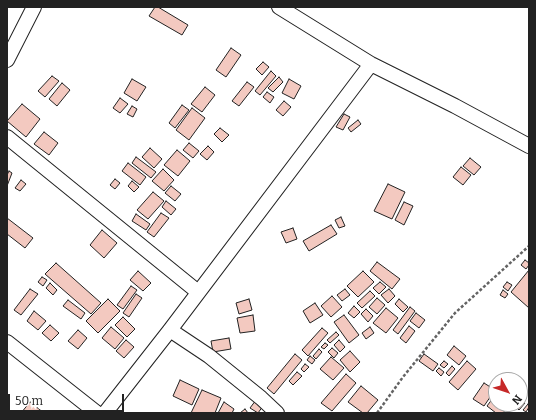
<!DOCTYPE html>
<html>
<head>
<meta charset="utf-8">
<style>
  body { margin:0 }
  #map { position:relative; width:536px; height:420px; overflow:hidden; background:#fff; font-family:Bitter,serif }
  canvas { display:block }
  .frame { position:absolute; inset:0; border:8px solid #222; pointer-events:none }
  .north { position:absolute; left:488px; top:372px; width:40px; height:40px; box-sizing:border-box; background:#fff; border:1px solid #a7a7a7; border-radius:50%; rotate:130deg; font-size:11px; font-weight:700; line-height:16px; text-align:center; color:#222 }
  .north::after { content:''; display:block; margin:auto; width:14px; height:18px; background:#c62828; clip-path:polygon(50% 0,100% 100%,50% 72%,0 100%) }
  .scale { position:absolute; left:8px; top:394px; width:116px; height:18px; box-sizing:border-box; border:2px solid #222; border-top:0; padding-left:5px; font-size:12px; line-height:14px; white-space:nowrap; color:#222; -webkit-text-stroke:3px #fff; paint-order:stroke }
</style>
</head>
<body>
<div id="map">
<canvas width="536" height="420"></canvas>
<div class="frame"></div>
<div class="north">N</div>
<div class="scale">50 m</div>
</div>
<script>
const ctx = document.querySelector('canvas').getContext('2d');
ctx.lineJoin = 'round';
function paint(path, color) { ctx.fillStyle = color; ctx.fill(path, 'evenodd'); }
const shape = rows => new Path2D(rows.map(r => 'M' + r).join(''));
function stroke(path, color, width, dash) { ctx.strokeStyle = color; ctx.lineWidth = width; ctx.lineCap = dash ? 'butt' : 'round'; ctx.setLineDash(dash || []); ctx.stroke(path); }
const building = shape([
  [155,7,158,7,188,25,182,35,149,16,155,7],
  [231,48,241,55,226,77,216,70,231,48],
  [263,62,269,67,262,75,256,69,263,62],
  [271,71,276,76,260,95,255,91,271,71],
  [52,76,59,81,45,97,38,91,52,76],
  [279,77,283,82,273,92,268,88,279,77],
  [132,79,146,87,137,101,124,93,132,79],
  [289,79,301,86,294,99,282,93,289,79],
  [247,82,254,87,239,106,232,101,247,82],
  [62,83,70,90,57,106,49,99,62,83],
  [205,87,215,95,202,112,191,104,205,87],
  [267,92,274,97,270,103,263,97,267,92],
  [120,98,128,104,120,113,113,108,120,98],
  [284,101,291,107,283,116,276,110,284,101],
  [22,104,40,119,26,137,7,121,22,104],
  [182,105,189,110,175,128,169,123,182,105],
  [132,106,137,109,133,117,127,114,132,106],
  [192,108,205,118,189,140,176,130,192,108],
  [344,114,350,117,343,130,336,127,344,114],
  [358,120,361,124,351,132,348,128,358,120],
  [220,128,229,135,222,142,214,134,220,128],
  [44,132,58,143,49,155,34,144,44,132],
  [189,143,199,151,193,158,183,150,189,143],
  [208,146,214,152,207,160,200,154,208,146],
  [150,148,162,159,154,168,142,157,150,148],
  [177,150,190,161,178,176,164,165,177,150],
  [136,157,156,172,151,178,132,163,136,157],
  [470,158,481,167,474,175,463,166,470,158],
  [128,163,146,177,140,185,122,171,128,163],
  [461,167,471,175,463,185,453,177,461,167],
  [163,169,174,180,164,191,152,181,163,169],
  [9,171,12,173,7,186,7,175,9,171],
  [115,179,120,183,115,189,110,185,115,179],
  [21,180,26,184,20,191,15,188,21,180],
  [132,181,139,187,134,192,128,186,132,181],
  [388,184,405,192,392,219,374,211,388,184],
  [171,186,181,194,175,201,165,193,171,186],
  [153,192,164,201,148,219,137,210,153,192],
  [166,201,176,209,171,215,162,207,166,201],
  [404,202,413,206,404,225,395,220,404,202],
  [161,213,169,218,154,237,147,232,161,213],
  [136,214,150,224,146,230,132,221,136,214],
  [341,217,345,226,339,228,335,220,341,217],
  [7,218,33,238,25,248,7,234,7,218],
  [331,225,337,234,309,251,303,241,331,225],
  [293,228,297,239,286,243,281,232,293,228],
  [102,230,117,243,104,258,90,245,102,230],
  [525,260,529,263,529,265,526,269,521,265,525,260],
  [377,262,400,279,392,289,370,271,377,262],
  [56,263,101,303,91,314,45,274,56,263],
  [529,270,529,308,511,292,529,270],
  [138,271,151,283,143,291,130,280,138,271],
  [363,271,374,282,358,297,347,286,363,271],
  [42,277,47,280,43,286,38,282,42,277],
  [380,282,386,287,379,294,373,288,380,282],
  [507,282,512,285,508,291,503,287,507,282],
  [50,283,57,290,53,295,46,288,50,283],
  [131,286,137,290,123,309,117,305,131,286],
  [30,289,38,294,21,315,14,310,30,289],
  [345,289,350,295,342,301,337,295,345,289],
  [389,289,395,296,388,303,381,295,389,289],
  [503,290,508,294,505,298,500,295,503,290],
  [370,291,375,296,362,308,357,303,370,291],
  [136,294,142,298,129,317,123,313,136,294],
  [332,296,342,307,331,317,321,306,332,296],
  [377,298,385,305,377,314,369,307,377,298],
  [108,299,120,311,98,333,86,321,108,299],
  [249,299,252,310,239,314,236,303,249,299],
  [399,299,408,307,403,312,395,304,399,299],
  [68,300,85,313,81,319,63,306,68,300],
  [315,303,323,315,310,323,303,311,315,303],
  [354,306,360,312,354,318,348,313,354,306],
  [410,307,415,311,398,334,393,330,410,307],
  [386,308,398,318,386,333,373,323,386,308],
  [366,309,373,316,368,322,361,314,366,309],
  [34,311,46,321,38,330,27,321,34,311],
  [416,313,425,320,419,328,410,321,416,313],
  [253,315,255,331,240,333,237,318,253,315],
  [344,315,359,335,349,343,334,322,344,315],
  [123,317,135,329,127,337,115,325,123,317],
  [50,325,59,333,51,341,42,333,50,325],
  [409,326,415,331,406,343,400,338,409,326],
  [111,327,124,338,115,349,102,338,111,327],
  [370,327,374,333,366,339,362,333,370,327],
  [322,328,328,333,308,356,302,350,322,328],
  [78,330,87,338,78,349,68,341,78,330],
  [336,332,339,335,330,343,327,340,336,332],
  [229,338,231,349,213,352,211,341,229,338],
  [126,340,134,347,124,358,116,351,126,340],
  [339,340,345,347,340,352,334,345,339,340],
  [325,343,328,345,324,349,321,347,325,343],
  [454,346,466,356,459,365,447,355,454,346],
  [332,348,338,353,334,358,328,352,332,348],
  [319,349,322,352,316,359,313,356,319,349],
  [350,351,360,362,350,372,340,360,350,351],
  [295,354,302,360,274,394,267,388,295,354],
  [424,354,438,364,433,371,419,361,424,354],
  [310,356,315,360,312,364,307,360,310,356],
  [331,357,344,368,333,380,320,369,331,357],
  [444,361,448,364,444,368,440,365,444,361],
  [467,361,476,369,458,390,449,382,467,361],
  [305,364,309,367,304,372,301,369,305,364],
  [452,366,455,369,449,376,446,373,452,366],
  [439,368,444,372,441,376,436,371,439,368],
  [297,372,302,376,293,385,289,381,297,372],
  [346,374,356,383,332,411,321,403,346,374],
  [508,375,514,380,504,380,508,375],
  [180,380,199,389,192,405,173,396,180,380],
  [484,383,495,390,484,406,473,399,484,383],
  [361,386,378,400,367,413,363,413,348,402,361,386],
  [202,390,221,398,215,413,191,413,202,390],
  [496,394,496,404,510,404,503,413,496,413,487,406,496,394],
  [520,399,525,403,519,410,513,404,520,404,520,399],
  [256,400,263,406,258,413,250,408,256,400],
  [30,402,44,413,21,413,30,402],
  [224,402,234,409,232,413,218,413,224,402],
  [528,404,529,407,526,412,523,410,528,404],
  [245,409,248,413,240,413,245,409]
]);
const path = shape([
  [377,413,403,377,455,313,529,246]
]);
const minor = shape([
  [279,7,371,64,455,106,529,146],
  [7,60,34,7],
  [7,137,198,292],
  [170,330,209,356,261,398,277,413],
  [7,342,97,413],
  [105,413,170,330,371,64]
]);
paint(building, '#f3c9c0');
stroke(building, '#222', 1);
stroke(minor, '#222', 16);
stroke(path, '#646464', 2.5, [3, 2]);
stroke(minor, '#fff', 14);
</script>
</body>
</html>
